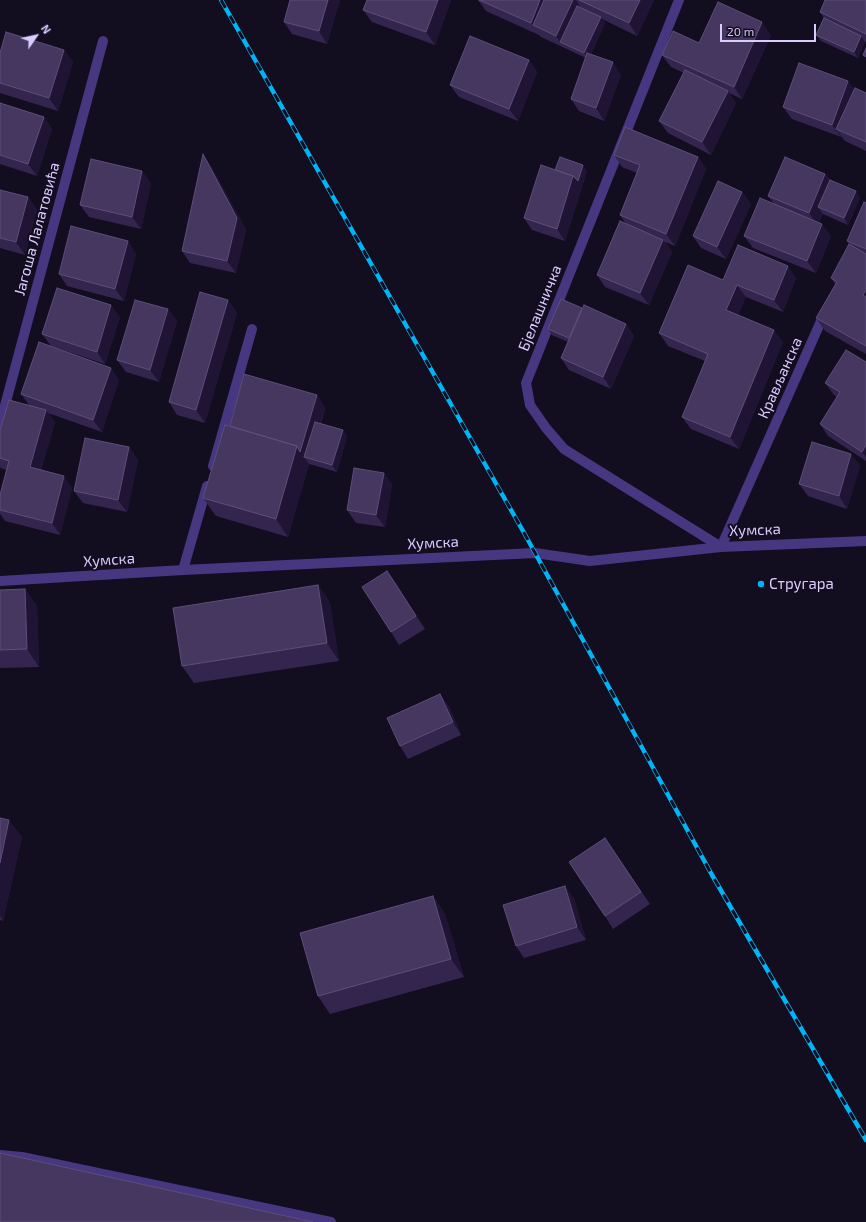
<!DOCTYPE html>
<html>
<head>
<meta charset="utf-8">
<style>
  body { margin:0 }
  #map { position:relative; width:866px; height:1222px; overflow:hidden; background:#130d20; font-family:"Exo 2",sans-serif }
  canvas { display:block }
  .north { position:absolute; left:16px; top:16px; width:40px; height:40px; -webkit-text-stroke:3px #130d20; paint-order:stroke; rotate:56deg; font-size:11px; font-weight:700; line-height:16px; text-align:center; color:#daccff }
  .north::after { content:''; display:block; margin:auto; width:14px; height:18px; background:#daccff; clip-path:polygon(50% 0,100% 100%,50% 72%,0 100%) }
  .scale { position:absolute; left:720px; top:24px; width:96px; height:18px; box-sizing:border-box; border:2px solid #daccff; border-top:0; padding-left:5px; font-size:12px; line-height:14px; white-space:nowrap; color:#daccff; -webkit-text-stroke:3px #130d20; paint-order:stroke }
</style>
</head>
<body>
<div id="map">
<canvas width="866" height="1222"></canvas>
<div class="north">N</div>
<div class="scale">20 m</div>
</div>
<script>
const ctx = document.querySelector('canvas').getContext('2d');
ctx.lineJoin = 'round';
const shape = rows => new Path2D(rows.map(r => 'M' + r).join(''));
function stroke(path, color, width, dash) { ctx.strokeStyle = color; ctx.lineWidth = width; ctx.lineCap = dash ? 'butt' : 'round'; ctx.setLineDash(dash || []); ctx.stroke(path); }
function paint(path, color) { ctx.fillStyle = color; ctx.fill(path, 'evenodd'); }
function write(font, color, halo, rows, align = 'center') {
  ctx.font = font + ' "Exo 2",sans-serif'; ctx.lineWidth = 4; ctx.setLineDash([]); ctx.textBaseline = 'middle'; ctx.strokeStyle = halo; ctx.fillStyle = color; for (const [text, x, y, turn = 0] of rows) {
    ctx.save(); ctx.translate(x, y); ctx.rotate((+turn || 0) * Math.PI / 180); ctx.textAlign = isNaN(turn) ? turn : align; if (halo) ctx.strokeText(text, 0, 0); ctx.fillText(text, 0, 0); ctx.restore();
  }
}
const minor = shape([
  [679,0,526,383,530,405,546,428,564,449,721,547,825,312],
  [0,424,103,41],
  [213,466,252,329],
  [183,570,207,486],
  [0,581,183,570,535,553,590,561,721,547,866,541],
  [0,1155,22,1157,331,1222]
]);
const rail = shape([
  [221,0,523,531,712,875,866,1140]
]);
const wall = shape([
  [340,0,327,44,292,34,284,22],
  [367,0,451,0,435,45,372,22,363,10],
  [478,0,654,0,637,36,602,19,605,23,591,54,621,75,604,121,579,111,571,99,586,58,541,37,539,35,486,11],
  [866,0,866,42,865,42,858,58,821,41,816,35,824,18,820,12],
  [771,35,742,99,729,93,736,103,711,155,668,133,659,121,684,73,671,67,662,55,699,43],
  [64,50,73,62,58,111,0,93,0,83],
  [529,60,537,72,518,121,459,97,450,85],
  [848,81,854,90,866,93,866,151,845,141,841,136,841,137,792,119,783,107],
  [0,103,44,117,52,129,37,176,0,164],
  [614,155,698,157,706,169,675,246,665,242,672,252,649,305,605,287,597,275,626,224,620,215,637,173,622,167],
  [211,166,246,230,236,273,190,263,182,251],
  [555,170,587,171,565,241,532,230,524,218],
  [142,171,151,184,141,229,89,217,80,205],
  [825,174,830,180,860,198,848,225,823,214,819,222,831,236,816,273,753,248,744,236,774,204,768,196],
  [0,190,28,197,37,210,25,255,0,248],
  [742,192,751,204,726,259,701,248,693,236],
  [866,203,866,354,825,331,816,318,835,284,831,278,850,245,847,241],
  [128,241,136,254,124,301,67,286,59,274],
  [796,278,783,312,746,297,738,315,783,342,739,449,691,429,682,417,705,361,668,346,659,333,723,280],
  [228,300,237,313,205,423,177,415,169,402],
  [582,308,626,324,634,336,611,389,569,370,561,358,568,342,552,335,548,329],
  [168,309,177,321,159,382,126,372,117,360],
  [120,317,105,364,51,346,42,334],
  [866,362,866,461,828,436,820,424,837,397,834,395,825,383],
  [119,380,102,432,48,413,55,422,41,470,72,488,60,535,5,521,0,514,0,495,6,470,1,468,0,467,0,430,29,405,21,394],
  [317,395,325,408,321,424,347,436,337,472,309,464,288,537,216,516,203,498,230,426],
  [129,447,138,460,127,512,83,503,74,491],
  [851,454,860,466,847,509,808,496,799,484],
  [384,473,392,485,385,527,356,523,347,510],
  [387,571,396,583,425,629,399,645,391,632],
  [318,585,330,603,339,661,194,683,182,666],
  [25,589,37,606,39,667,0,668,0,590],
  [449,706,461,735,408,759,400,746],
  [0,818,22,837,3,921,0,920],
  [613,850,650,904,613,929,605,916],
  [433,896,445,914,464,977,330,1014,318,996],
  [574,898,586,940,524,958,516,946]
]);
const shadedWall = shape([
  [328,0,340,0,327,44,319,31],
  [438,0,451,0,435,45,426,32],
  [540,0,554,0,533,25,531,23],
  [573,0,576,0,582,10,560,42,556,36],
  [640,0,654,0,637,36,629,23],
  [601,17,605,23,589,59,584,53],
  [762,22,771,35,742,99,734,87],
  [861,36,865,42,858,58,854,52],
  [64,50,73,62,58,111,49,98],
  [529,60,537,72,518,121,509,109],
  [613,62,621,75,604,121,596,108],
  [848,81,856,94,836,129,841,136,841,137,832,125],
  [728,91,736,103,711,155,702,142],
  [44,117,52,129,37,176,28,164],
  [203,154,211,166,246,230,236,273,227,261],
  [698,157,706,169,675,246,666,234],
  [583,165,587,171,565,241,557,229,573,176],
  [142,171,151,184,141,229,132,217],
  [825,174,834,187,818,207,823,214,818,226,809,213],
  [856,191,860,198,848,225,844,218],
  [742,192,751,204,726,259,717,247],
  [28,197,37,210,25,255,16,242],
  [822,224,831,236,816,273,807,261],
  [663,240,672,252,649,305,640,293],
  [128,241,136,254,124,301,115,289],
  [788,266,796,278,783,312,774,300],
  [737,285,746,297,735,322,726,310],
  [866,290,866,299,863,295],
  [228,300,237,313,205,423,196,410],
  [111,305,120,317,105,364,97,352],
  [168,309,177,321,159,382,150,370],
  [626,324,634,336,611,389,603,377],
  [774,330,783,342,739,449,730,437],
  [111,368,119,380,102,432,93,420],
  [317,395,325,408,310,459,304,457,309,464,288,537,276,519,297,446],
  [46,410,55,422,38,480,30,467],
  [343,430,347,436,337,472,332,465],
  [866,445,866,457,862,452],
  [129,447,138,460,127,512,118,500],
  [851,454,860,466,847,509,839,496],
  [384,473,392,485,385,527,376,515],
  [64,476,72,488,60,535,52,523],
  [387,571,396,583,425,629,416,616],
  [318,585,330,603,339,661,327,643],
  [25,589,37,606,39,667,27,649],
  [440,694,449,706,461,735,453,722],
  [9,820,22,837,3,921,0,916,0,863],
  [565,886,574,898,586,940,577,927],
  [433,896,445,914,464,977,451,959]
]);
const building = shape([
  [290,0,328,0,319,31,284,22,290,0],
  [367,0,438,0,426,32,363,10,367,0],
  [479,0,540,0,531,23,479,0],
  [544,0,573,0,556,36,533,25,544,0],
  [579,0,640,0,629,23,579,0],
  [825,0,866,0,866,34,820,12,825,0],
  [718,2,762,22,734,87,662,55,673,31,699,43,718,2],
  [577,6,601,17,584,53,560,42,577,6],
  [824,18,861,36,854,52,816,35,824,18],
  [6,32,64,50,49,98,0,83,0,53,6,32],
  [470,36,529,60,509,109,450,85,470,36],
  [866,48,866,57,863,55,866,48],
  [587,53,613,62,596,108,571,99,587,53],
  [799,63,848,81,832,125,783,107,799,63],
  [685,70,728,91,702,142,659,121,685,70],
  [855,88,866,93,866,142,836,129,855,88],
  [0,103,44,117,28,164,0,155,0,103],
  [625,127,698,157,666,234,620,215,640,165,614,155,625,127],
  [203,154,237,218,227,261,182,251,203,154],
  [560,157,583,165,578,181,573,176,555,170,560,157],
  [785,157,825,174,809,213,768,196,785,157],
  [91,159,142,171,132,217,80,205,91,159],
  [541,165,573,176,557,229,524,218,541,165],
  [830,180,856,191,844,218,818,207,830,180],
  [718,181,742,192,717,247,693,236,718,181],
  [0,190,28,197,16,242,0,238,0,190],
  [760,198,822,224,807,261,744,236,760,198],
  [864,202,866,203,866,249,847,241,864,202],
  [620,221,663,240,640,293,597,275,620,221],
  [71,226,128,241,115,289,59,274,71,226],
  [849,244,866,254,866,290,863,295,866,297,866,346,816,318,837,282,831,278,849,244],
  [738,245,788,266,774,300,737,285,726,310,774,330,730,437,682,417,708,354,659,333,688,265,723,280,738,245],
  [57,288,111,305,97,352,42,334,57,288],
  [200,292,228,300,196,410,169,402,200,292],
  [561,299,582,308,569,338,548,329,561,299],
  [135,300,168,309,150,370,117,360,135,300],
  [584,305,626,324,603,377,561,358,584,305],
  [39,342,111,368,93,420,21,394,39,342],
  [846,350,866,362,866,445,862,452,820,424,840,392,825,383,846,350],
  [244,374,317,395,300,452,297,446,230,426,244,374],
  [9,400,46,410,30,467,64,476,52,523,0,510,0,495,9,461,0,458,0,430,9,400],
  [315,422,343,430,332,465,304,457,315,422],
  [225,425,297,446,276,519,203,498,225,425],
  [85,438,129,447,118,500,74,491,85,438],
  [812,442,851,454,839,496,799,484,812,442],
  [354,468,384,473,376,515,347,510,354,468],
  [387,571,416,616,391,632,362,587,387,571],
  [318,585,327,643,182,666,173,608,318,585],
  [25,589,27,649,0,650,0,590,25,589],
  [440,694,453,722,400,746,387,718,440,694],
  [0,818,9,820,0,863,0,818],
  [605,838,641,892,605,916,569,862,605,838],
  [565,886,577,927,516,946,503,905,565,886],
  [433,896,451,959,318,996,300,933,433,896],
  [0,1153,313,1222,0,1222,0,1153]
]);
const markers = [
  [761,584,4,"#00b5f7"]
];
const streetNames = [
  ["Јагоша Лалатовића",37,229,-75],
  ["Бјелашничка",540,308,-68],
  ["Крављанска",780,378,-66],
  ["Хумска",755,530,-2],
  ["Хумска",433,543,-3],
  ["Хумска",109,560,-4]
];
const poiNames = [
  ["Стругара",769,584]
];
stroke(minor, '#463780', 10);
stroke(rail, '#00b5f7', 4.5);
stroke(rail, '#130d20', 3, [9]);
paint(wall, '#34254e');
paint(shadedWall, '#201434');
paint(building, '#463761');
stroke(building, '#5d4e7a', 1);
for (const [x, y, r, color] of markers) { const dot = new Path2D(); dot.arc(x, y, r, 0, 2 * Math.PI); ctx.fillStyle = color; ctx.fill(dot); stroke(dot, '#130d20', 1.5); }
write('15px', '#daccff', '#130d20', streetNames);
write('15px', '#daccff', '#130d20', poiNames, 'left');
</script>
</body>
</html>
